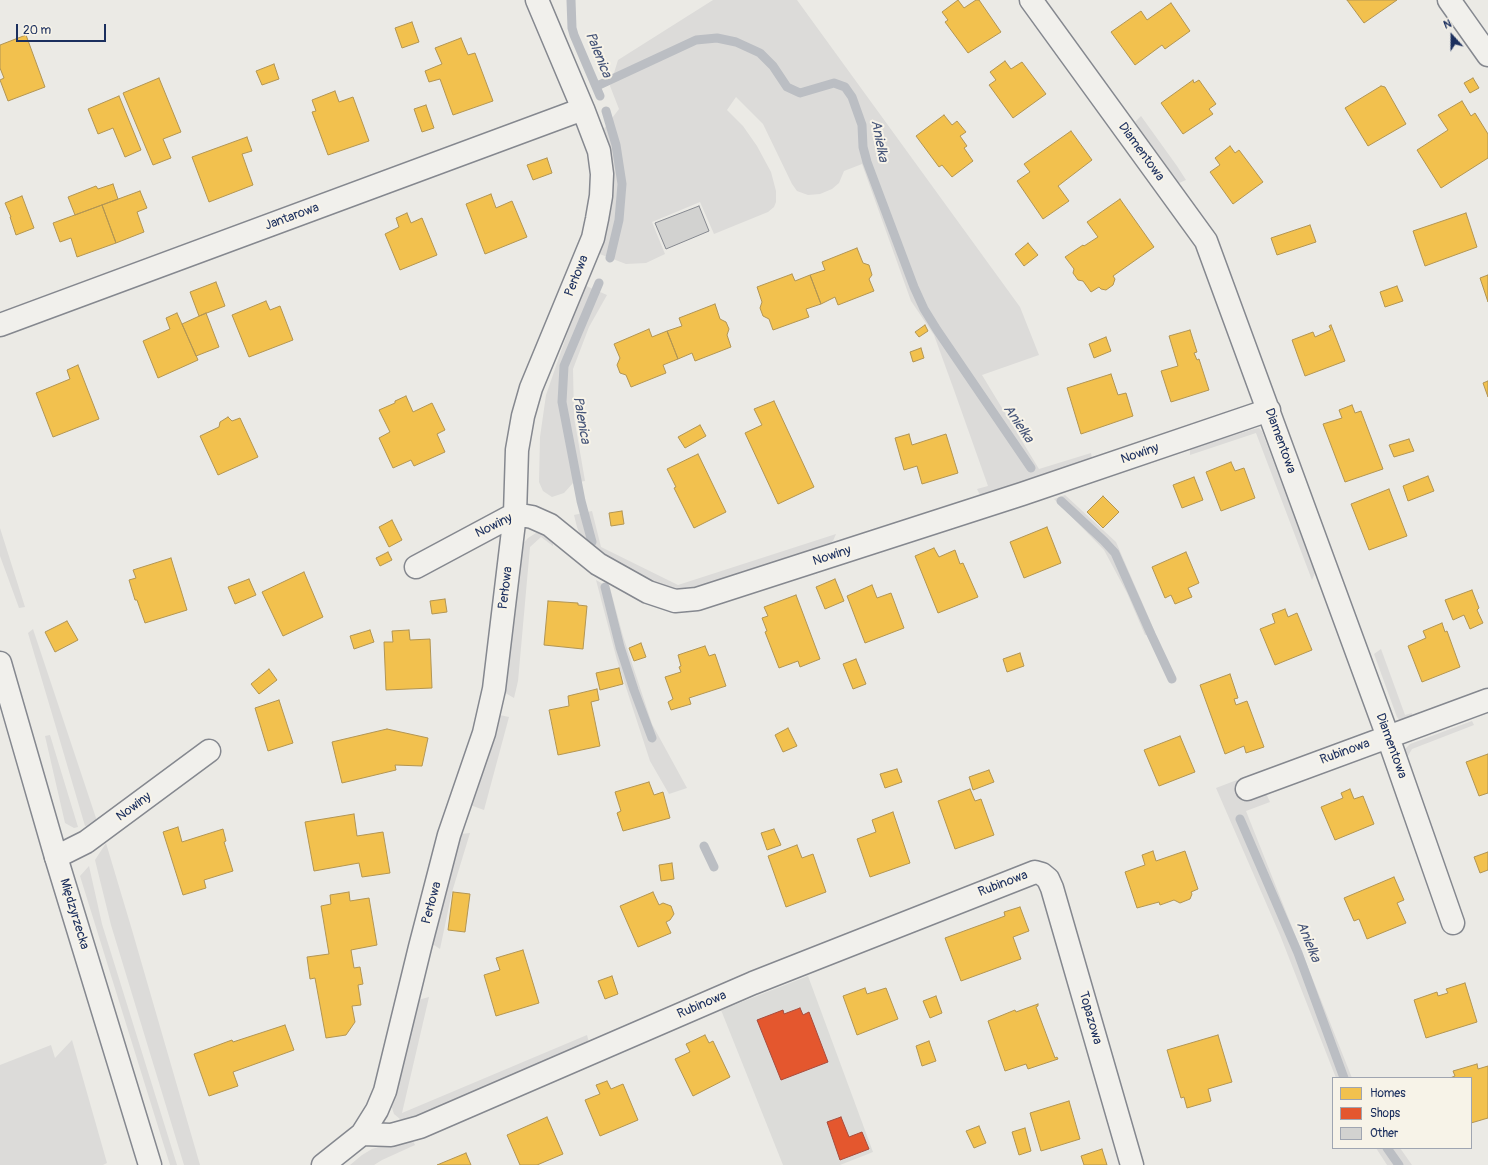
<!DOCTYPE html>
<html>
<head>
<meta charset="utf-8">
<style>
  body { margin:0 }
  #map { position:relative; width:1488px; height:1165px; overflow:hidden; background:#ebeae5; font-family:Pangolin,sans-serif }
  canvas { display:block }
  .legend { position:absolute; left:1332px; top:1077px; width:140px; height:72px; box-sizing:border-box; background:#f7f3e8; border:1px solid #9fa5b1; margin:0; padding:5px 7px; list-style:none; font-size:12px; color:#1b2f5e }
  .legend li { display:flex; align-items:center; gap:8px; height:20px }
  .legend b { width:20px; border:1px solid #9fa5b1 }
  .north { position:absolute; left:1432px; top:16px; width:40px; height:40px; -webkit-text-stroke:3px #f7f3e8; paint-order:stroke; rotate:339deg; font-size:11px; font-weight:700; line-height:16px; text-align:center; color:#1b2f5e }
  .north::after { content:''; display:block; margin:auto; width:14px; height:18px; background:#1b2f5e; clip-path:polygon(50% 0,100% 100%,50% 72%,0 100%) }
  .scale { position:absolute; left:16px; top:24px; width:90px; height:18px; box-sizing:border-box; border:2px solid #1b2f5e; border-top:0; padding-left:5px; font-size:12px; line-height:14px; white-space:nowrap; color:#1b2f5e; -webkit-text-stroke:3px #f7f3e8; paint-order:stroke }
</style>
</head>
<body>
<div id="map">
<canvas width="1488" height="1165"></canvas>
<ul class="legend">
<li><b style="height:11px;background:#f2c14e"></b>Homes</li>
<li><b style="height:11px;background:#e4572e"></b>Shops</li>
<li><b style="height:11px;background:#d2d2d0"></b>Other</li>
</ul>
<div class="north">N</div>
<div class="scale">20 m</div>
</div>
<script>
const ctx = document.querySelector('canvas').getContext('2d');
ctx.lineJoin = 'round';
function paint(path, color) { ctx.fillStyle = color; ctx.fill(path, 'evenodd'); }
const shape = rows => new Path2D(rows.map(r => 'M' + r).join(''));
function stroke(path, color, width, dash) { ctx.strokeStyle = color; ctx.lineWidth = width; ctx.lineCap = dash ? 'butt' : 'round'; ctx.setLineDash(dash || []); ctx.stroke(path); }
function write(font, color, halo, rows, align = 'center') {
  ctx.font = font + ' Pangolin,sans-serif'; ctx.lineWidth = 4; ctx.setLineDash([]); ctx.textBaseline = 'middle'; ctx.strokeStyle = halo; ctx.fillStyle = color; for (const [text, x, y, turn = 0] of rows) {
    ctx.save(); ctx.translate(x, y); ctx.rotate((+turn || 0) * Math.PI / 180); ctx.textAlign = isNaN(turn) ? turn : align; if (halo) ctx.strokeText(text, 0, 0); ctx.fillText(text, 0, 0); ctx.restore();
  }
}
const built = shape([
  [808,976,873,1152,840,1165,783,1165,721,1010]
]);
const green = shape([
  [713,0,797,0,1020,307,1039,355,982,375,1039,469,1091,453,1092,458,1014,487,983,497,979,493,977,489,988,486,954,390,934,335,911,301,862,164,844,171,839,183,832,189,820,194,808,195,797,191,792,184,763,124,736,97,727,110,743,126,757,146,771,172,776,191,776,202,774,207,768,212,714,234,700,202,652,222,665,254,646,263,626,264,597,253,611,186,603,130,619,109,610,86,618,60],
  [1141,116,1177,166,1186,180,1179,183,1135,122],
  [584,285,607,295,589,327,573,369,574,417,585,481,573,483,564,493,552,497,543,491,539,482,540,437,546,395],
  [1259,428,1262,431,1315,573,1312,580,1256,433,1190,455,1190,449,1254,429],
  [1065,495,1116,542,1155,632,1145,635,1127,593,1104,550,1054,499],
  [592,511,601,547,678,585,836,534,833,541,825,547,697,589,682,591,670,589,658,585,588,546,581,538,577,527,574,515],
  [0,528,25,607,19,608,0,556],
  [536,533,542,533,550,537,553,543,553,546,541,537,530,547,518,681,514,698,502,691,521,546,528,538],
  [596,580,610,588,623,636,652,724,687,788,669,794,650,761,617,660],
  [33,629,97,821,92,825,85,826,58,734,28,633],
  [1381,649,1405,715,1412,713,1412,722,1402,723,1397,717,1374,654],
  [495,714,509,717,484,810,470,805],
  [1472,721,1474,725,1412,749,1405,761,1403,755,1405,749,1410,744],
  [50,735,78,827,74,828,65,823,45,736],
  [1237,780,1247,795,1264,789,1270,802,1246,811,1352,1078,1336,1078,1280,935,1216,788],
  [470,833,452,892,440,949,431,943,438,910,461,834],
  [106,843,132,930,200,1165,184,1165,111,925,95,860],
  [89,866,102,924,177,1165,170,1165,80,876],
  [429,997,402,1113,587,1035,589,1043,408,1119,400,1119,394,1114,392,1108,393,1096,418,1000],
  [72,1040,107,1163,103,1165,0,1165,0,1065,51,1045,55,1058],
  [413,1141,415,1145,382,1160,374,1165,350,1165,362,1155,372,1149,385,1145,401,1144],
  [1376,1148,1400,1148,1412,1165,1387,1165]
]);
const homes = shape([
  [958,0,964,8,976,0,979,0,1001,32,968,53,945,22,948,20,942,12,958,0],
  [1347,0,1397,0,1364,23,1347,0],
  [1171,3,1190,31,1165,49,1162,45,1135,65,1111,32,1141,11,1147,20,1171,3],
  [412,22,419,42,402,48,395,28,412,22],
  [26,35,45,87,8,101,0,80,4,78,0,68,0,45,26,35],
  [461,38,468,55,475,53,493,101,453,115,440,79,429,82,425,71,442,64,435,48,461,38],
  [1005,61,1011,69,1022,62,1046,94,1013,118,989,85,996,80,990,72,1005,61],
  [274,64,279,79,262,85,256,71,274,64],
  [159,78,181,132,163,139,171,158,153,165,123,93,159,78],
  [1473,78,1479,88,1470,93,1464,83,1473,78],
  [1193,80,1194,83,1199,80,1216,104,1209,109,1213,114,1183,134,1161,103,1193,80],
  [1381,86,1385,87,1406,124,1368,146,1345,108,1381,86],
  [335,91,339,102,353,97,369,141,328,155,312,112,316,111,312,100,335,91],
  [119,96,141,150,125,157,113,128,98,134,88,109,119,96],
  [1462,101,1471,116,1475,113,1488,134,1488,158,1441,188,1417,150,1448,130,1438,115,1462,101],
  [426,105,434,128,422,132,414,109,426,105],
  [944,115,952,125,957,121,966,132,960,136,967,146,964,148,973,161,952,177,942,165,939,167,916,136,944,115],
  [1071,131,1092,160,1058,186,1069,201,1043,219,1017,181,1030,172,1024,164,1071,131],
  [247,137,252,151,242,154,253,185,209,202,192,157,247,137],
  [1230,146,1235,153,1239,150,1263,182,1233,204,1210,172,1220,165,1215,158,1230,146],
  [547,158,552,173,533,180,527,165,547,158],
  [113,184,118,199,75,215,68,197,96,186,98,189,113,184],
  [140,191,147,208,137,212,144,232,116,243,102,205,140,191],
  [491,194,496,208,512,201,527,237,485,254,466,204,491,194],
  [22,196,34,228,16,235,10,217,11,217,5,203,22,196],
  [1120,199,1154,247,1113,276,1115,279,1113,285,1106,290,1101,289,1099,287,1091,292,1083,281,1078,280,1073,273,1074,269,1065,257,1083,245,1084,246,1098,237,1087,222,1120,199],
  [102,205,116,243,77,257,71,238,60,242,53,223,102,205],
  [407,213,411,223,422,218,437,255,400,270,385,234,399,227,396,218,407,213],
  [1466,213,1477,247,1425,266,1413,231,1466,213],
  [1310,225,1316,242,1277,255,1271,238,1310,225],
  [1028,243,1038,255,1024,266,1015,254,1028,243],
  [857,248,863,263,869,265,872,275,869,279,874,291,838,305,835,297,821,304,810,275,825,270,822,262,857,248],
  [792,274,795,281,810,275,821,304,806,309,809,317,773,330,769,319,763,316,760,308,762,302,757,287,792,274],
  [1488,275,1488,302,1480,278,1488,275],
  [216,282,225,306,199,316,190,292,216,282],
  [1397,286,1403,301,1385,307,1380,292,1397,286],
  [266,301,270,310,280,306,293,340,249,357,232,315,266,301],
  [715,304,720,319,726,322,729,329,727,335,731,347,695,361,692,353,678,359,667,331,682,326,679,318,715,304],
  [177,313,198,360,158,378,143,341,170,329,166,318,177,313],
  [206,313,219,347,196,356,182,324,206,313],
  [925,325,928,331,919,337,915,332,925,325],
  [1331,325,1345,361,1305,376,1292,340,1313,332,1315,337,1331,330,1329,326,1331,325],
  [649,329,652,337,667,331,678,359,663,365,666,373,631,387,626,375,620,373,617,365,620,358,614,344,649,329],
  [1190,330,1197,352,1194,353,1197,360,1199,359,1209,390,1171,402,1161,371,1178,366,1169,336,1190,330],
  [1106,337,1111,351,1094,358,1089,344,1106,337],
  [921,348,924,358,913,362,910,352,921,348],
  [78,365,99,419,53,437,36,393,70,379,67,370,78,365],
  [1111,374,1118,395,1126,393,1133,416,1081,434,1067,388,1111,374],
  [1488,381,1488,397,1483,383,1488,381],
  [406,396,413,412,432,403,445,430,437,434,445,452,414,466,411,460,393,468,379,438,390,432,379,410,395,403,395,401,406,396],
  [774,401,814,487,778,504,745,433,762,425,754,409,774,401],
  [1352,405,1355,413,1361,411,1383,469,1345,482,1323,424,1342,418,1339,410,1352,405],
  [228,417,232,421,240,418,258,457,218,475,200,436,219,427,220,422,228,417],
  [700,425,706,436,685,448,678,437,700,425],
  [909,434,912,445,946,434,958,473,922,484,917,466,904,470,895,438,909,434],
  [1409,439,1414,451,1394,457,1389,445,1409,439],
  [698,454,726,512,694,528,674,488,676,487,667,469,698,454],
  [1231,462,1235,471,1244,468,1255,498,1221,511,1206,472,1231,462],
  [1428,476,1434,491,1408,501,1403,486,1428,476],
  [1194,477,1203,500,1182,508,1173,485,1194,477],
  [1389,489,1407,536,1369,550,1351,504,1389,489],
  [1103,496,1119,512,1103,528,1087,512,1103,496],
  [622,511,624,524,611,526,609,513,622,511],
  [392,520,402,540,389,547,379,527,392,520],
  [1047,527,1061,563,1024,578,1010,542,1047,527],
  [934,548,939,557,955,550,960,564,963,563,978,597,938,613,915,556,934,548],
  [388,552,392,560,380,566,376,558,388,552],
  [1186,552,1199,583,1188,588,1192,597,1175,604,1171,595,1165,598,1152,567,1186,552],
  [171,558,187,610,145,623,137,600,135,600,129,580,136,578,133,570,171,558],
  [304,572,323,617,283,636,262,592,304,572],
  [249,579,256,595,235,604,228,587,249,579],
  [835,579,844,601,825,609,816,587,835,579],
  [872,585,877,598,891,593,904,628,865,643,847,596,872,585],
  [1472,590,1479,608,1477,610,1483,623,1470,629,1464,615,1453,620,1445,600,1472,590],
  [796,595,820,659,800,667,798,661,779,668,765,632,767,631,762,618,768,616,764,607,796,595],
  [445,599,447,612,432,614,430,601,445,599],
  [548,601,578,603,578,605,587,606,583,649,544,645,548,601],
  [1285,609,1288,617,1297,613,1312,650,1275,665,1260,629,1275,623,1272,614,1285,609],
  [67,621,78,640,55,652,45,632,67,621],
  [1442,623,1445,632,1447,631,1460,667,1422,682,1408,646,1426,638,1423,631,1442,623],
  [370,630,374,642,354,649,350,636,370,630],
  [409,630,410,640,430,639,432,688,386,690,384,642,393,642,392,631,409,630],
  [641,643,646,657,634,661,629,648,641,643],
  [705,646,709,656,715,654,726,686,689,698,691,704,671,710,668,702,673,699,665,677,681,672,679,667,681,666,678,655,705,646],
  [1020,653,1024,666,1007,672,1003,659,1020,653],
  [856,659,866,684,853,689,843,664,856,659],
  [619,668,623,684,600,690,596,673,619,668],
  [269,669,277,680,259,694,251,684,269,669],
  [1230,674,1238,698,1234,699,1236,705,1247,701,1264,747,1246,753,1244,746,1225,754,1200,685,1230,674],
  [597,689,599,700,591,702,600,746,558,755,549,710,569,706,568,696,597,689],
  [279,700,293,743,268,751,255,708,279,700],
  [788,728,797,746,783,752,775,735,788,728],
  [387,729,428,738,422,766,395,765,396,770,342,783,332,742,387,729],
  [1180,736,1195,772,1159,786,1144,750,1180,736],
  [1488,754,1488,793,1479,796,1466,762,1488,754],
  [897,769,902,782,885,788,880,774,897,769],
  [989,770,994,782,973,790,969,777,989,770],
  [649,782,654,795,663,792,670,818,623,831,617,813,621,811,615,792,649,782],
  [970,789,975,801,981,799,994,835,955,849,938,801,970,789],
  [1350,789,1354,799,1363,796,1374,824,1335,840,1321,807,1343,798,1341,793,1350,789],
  [893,812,910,863,870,877,857,839,876,832,872,820,893,812],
  [354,814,357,836,383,832,390,873,362,877,359,863,314,871,305,822,354,814],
  [178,827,182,842,223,829,226,841,224,842,233,871,204,880,206,888,183,895,163,832,178,827],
  [774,829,781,845,767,850,761,833,774,829],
  [797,845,802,858,813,854,826,892,786,907,768,856,797,845],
  [1153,851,1156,861,1185,851,1198,889,1191,892,1192,894,1190,899,1180,903,1174,900,1160,905,1159,902,1137,908,1125,872,1145,865,1142,855,1153,851],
  [1488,852,1488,870,1480,873,1474,857,1488,852],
  [672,863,674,879,661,881,659,865,672,863],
  [1394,877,1404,900,1397,903,1406,923,1367,939,1359,919,1354,921,1344,898,1394,877],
  [349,892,350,901,369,898,377,945,351,950,354,968,360,967,363,984,358,985,361,1005,352,1006,355,1022,346,1035,326,1038,315,978,310,979,307,957,329,954,321,906,331,904,330,895,349,892],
  [453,892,470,894,465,932,448,930,453,892],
  [653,892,659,905,663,903,671,906,674,914,670,920,666,922,671,933,638,947,620,906,653,892],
  [1020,907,1029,931,1013,937,1021,959,961,981,945,938,1005,916,1004,912,1020,907],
  [523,950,539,1003,496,1016,484,975,500,970,496,958,523,950],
  [612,976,618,994,605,999,598,981,612,976],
  [1465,983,1477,1022,1426,1038,1414,1000,1437,992,1438,996,1448,993,1446,989,1465,983],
  [865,988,867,994,886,988,898,1019,857,1035,843,996,865,988],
  [936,996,942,1013,930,1018,923,1001,936,996],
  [1038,1004,1038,1006,1036,1007,1055,1058,1057,1057,1058,1059,1028,1069,1026,1064,1005,1071,988,1021,1015,1010,1016,1012,1038,1004],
  [285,1025,294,1050,233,1072,238,1086,209,1096,194,1054,232,1040,233,1042,285,1025],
  [705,1035,709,1043,713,1041,730,1077,693,1096,675,1059,690,1052,686,1044,705,1035],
  [1218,1035,1232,1082,1208,1089,1211,1101,1187,1108,1184,1097,1181,1098,1167,1050,1218,1035],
  [929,1041,936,1061,922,1066,916,1046,929,1041],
  [1477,1064,1478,1069,1488,1066,1488,1118,1471,1123,1471,1078,1450,1078,1455,1076,1453,1071,1477,1064],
  [607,1081,611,1089,623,1084,638,1120,600,1136,585,1100,600,1094,596,1085,607,1081],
  [1069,1101,1080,1139,1041,1151,1030,1113,1069,1101],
  [547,1117,563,1154,537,1165,520,1165,507,1135,547,1117],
  [979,1126,986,1143,974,1148,966,1131,979,1126],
  [1025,1128,1031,1151,1019,1155,1012,1132,1025,1128],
  [1102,1149,1107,1165,1084,1165,1081,1156,1102,1149],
  [466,1153,471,1165,437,1165,466,1153]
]);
const shops = shape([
  [800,1008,803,1015,809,1012,828,1062,781,1080,757,1020,783,1010,784,1014,800,1008],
  [841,1117,849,1137,862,1132,869,1149,840,1160,827,1122,841,1117]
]);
const stream = shape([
  [571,0,572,28,574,35,600,96],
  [597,86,696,40,717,38,736,42,760,53,773,66,787,87,800,93,834,83,845,87,852,97,862,125,863,147,867,162,914,287,924,309,937,330,1031,468],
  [606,111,616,145,622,184,619,220,610,258],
  [1061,501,1104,541,1115,553,1150,632,1172,679],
  [592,542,581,501,562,402,564,366,599,283],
  [605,587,620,647,634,690,652,738],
  [1240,819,1298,953,1344,1078],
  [704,846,714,867],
  [1387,1148,1399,1165]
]);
const building = shape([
  [699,206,709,231,666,249,655,223,699,206]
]);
const minor = shape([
  [1031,0,1206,241,1388,737,1453,923],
  [1449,0,1488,55],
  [0,325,583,109],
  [416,567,515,514,532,517,550,525,598,564,648,592,675,601,697,599,1022,494,1269,410],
  [1247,789,1488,700],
  [56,857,86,842,209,751],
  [362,1134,391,1135,420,1127,753,983,1035,872,1042,874,1048,879,1052,888,1132,1165],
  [323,1165,362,1134,377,1110,385,1091,420,947,449,835,484,733,494,689,515,514,517,450,523,416,531,388,593,238,597,219,601,196,602,174,599,151,583,109,537,0]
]);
const major = shape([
  [0,663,56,857,150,1165]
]);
const streetNames = [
  ["Diamentowa",1141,152,54],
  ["Jantarowa",292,217,-20],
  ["Perłowa",577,276,-68],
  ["Diamentowa",1280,441,70],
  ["Nowiny",1140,454,-19],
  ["Nowiny",494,526,-26],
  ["Nowiny",832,556,-18],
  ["Perłowa",506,588,-83],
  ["Diamentowa",1391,746,70],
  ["Rubinowa",1345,752,-20],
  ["Nowiny",134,807,-36],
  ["Rubinowa",1003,884,-21],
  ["Perłowa",432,903,-75],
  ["Międzyrzecka",74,914,73],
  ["Rubinowa",702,1005,-23],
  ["Topazowa",1090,1018,74]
];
const waterNames = [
  ["Palenica",598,55,68],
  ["Anielka",879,141,79],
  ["Palenica",581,420,80],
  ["Anielka",1018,424,56],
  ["Anielka",1308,942,68]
];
paint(built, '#dcdcd9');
paint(green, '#dcdbd9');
paint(homes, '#f2c14e');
stroke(homes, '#b29553', 1);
paint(shops, '#e4572e');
stroke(shops, '#a84b3c', 1);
stroke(stream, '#bbbec3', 9);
paint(building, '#d2d2d0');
stroke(building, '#85888f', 1);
stroke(minor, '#85888f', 25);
stroke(major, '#85888f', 25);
stroke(minor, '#f1f0ec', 22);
stroke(major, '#f1f0ec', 22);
write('13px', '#1b2f5e', '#f7f3e8', streetNames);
write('italic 14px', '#455478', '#f7f3e8', waterNames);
</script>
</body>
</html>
